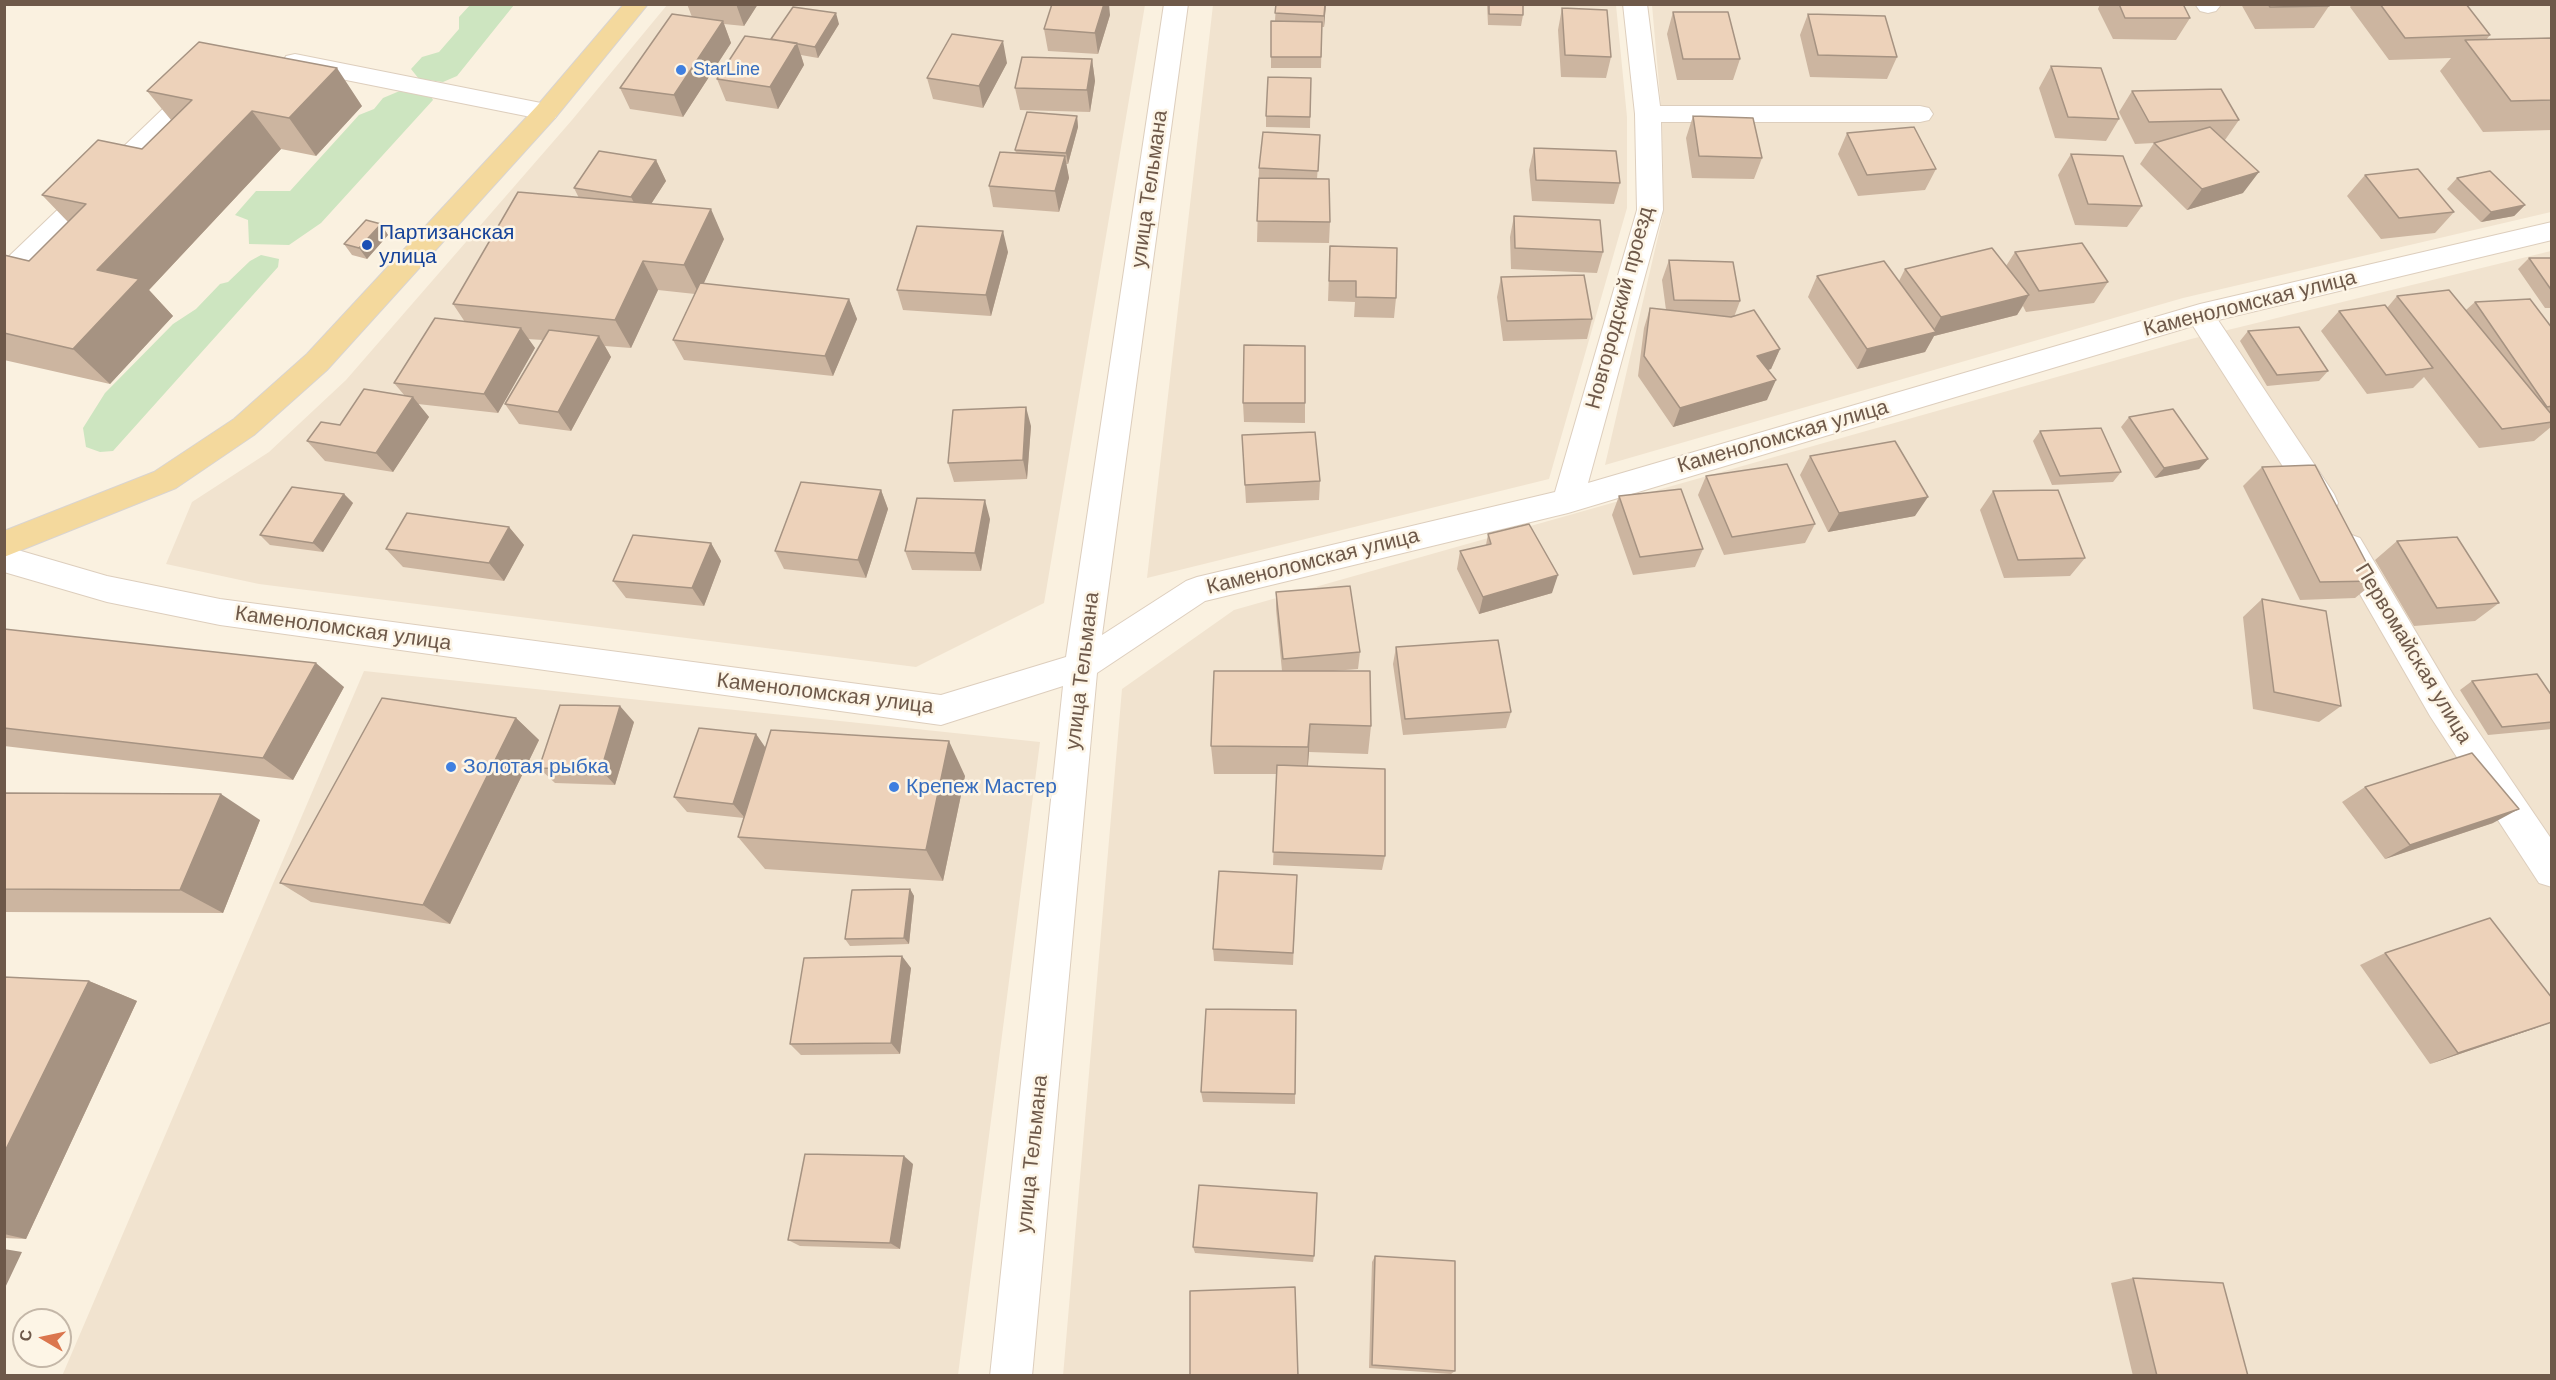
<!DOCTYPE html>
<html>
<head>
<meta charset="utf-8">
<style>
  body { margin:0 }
  #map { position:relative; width:2556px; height:1380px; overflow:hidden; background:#faf1e0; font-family:Helvetica,sans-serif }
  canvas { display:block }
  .frame { position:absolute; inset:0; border:6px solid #6e594a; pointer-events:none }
  .north { position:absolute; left:12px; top:1308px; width:60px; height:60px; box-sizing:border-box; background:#fdf5e6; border:2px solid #c4b7a8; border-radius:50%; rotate:279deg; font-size:16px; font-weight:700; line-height:24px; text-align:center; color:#6e594a }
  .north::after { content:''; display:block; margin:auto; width:21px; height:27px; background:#db764e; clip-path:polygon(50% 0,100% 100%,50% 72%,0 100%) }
</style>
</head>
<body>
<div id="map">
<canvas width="2556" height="1380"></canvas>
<div class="frame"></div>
<div class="north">С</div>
</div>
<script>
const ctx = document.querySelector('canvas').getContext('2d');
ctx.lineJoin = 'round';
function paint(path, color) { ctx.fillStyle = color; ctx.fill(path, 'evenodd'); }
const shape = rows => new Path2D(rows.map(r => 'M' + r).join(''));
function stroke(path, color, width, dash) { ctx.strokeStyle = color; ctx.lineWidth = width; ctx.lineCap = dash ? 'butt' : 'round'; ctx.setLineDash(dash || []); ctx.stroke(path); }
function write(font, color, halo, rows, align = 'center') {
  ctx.font = font + ' Helvetica,sans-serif'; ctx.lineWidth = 5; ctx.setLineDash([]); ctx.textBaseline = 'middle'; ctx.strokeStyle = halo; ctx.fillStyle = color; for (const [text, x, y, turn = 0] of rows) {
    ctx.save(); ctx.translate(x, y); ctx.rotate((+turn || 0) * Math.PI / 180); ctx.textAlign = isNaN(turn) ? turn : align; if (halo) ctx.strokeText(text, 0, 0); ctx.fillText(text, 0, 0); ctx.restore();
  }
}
const residential = shape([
  [667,5,1145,5,1044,603,916,667,259,584,166,564,192,502,269,452,346,380,572,120],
  [1213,5,1616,5,1627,117,1627,208,1549,479,1147,578],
  [1652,5,2551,5,2551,212,2183,298,1605,465,1663,215,1662,118],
  [2551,251,2551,1375,1063,1376,1122,689,1234,610,2191,339],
  [364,671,1040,742,958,1375,62,1376]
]);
const green = shape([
  [470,5,514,5,457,76,443,82,419,79,411,69,422,57,439,52,459,29,459,17],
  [402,90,430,94,433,100,321,223,289,245,249,244,248,220,235,215,256,191,290,191,359,115,374,109,383,98],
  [261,255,279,259,278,267,113,451,100,452,86,447,83,428,105,393,173,324,196,309,220,284,228,282,250,261]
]);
const minor = shape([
  [1164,4,1188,4,1102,635,1186,581,1197,577,1555,492,1637,210,1635,114,1623,4,1647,4,1660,106,1920,106,1929,108,1933,114,1929,120,1920,122,1661,122,1663,210,1588,483,2200,304,2552,222,2552,240,2218,320,2334,494,2338,503,2334,512,2323,515,2312,512,2193,326,1568,513,1205,601,1097,673,1032,1376,990,1376,1063,686,941,725,220,625,107,602,4,572,4,546,107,576,220,599,941,695,1066,657,1164,4],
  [2195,4,2219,4,2220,6,2216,11,2208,13,2200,11,2195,4],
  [295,54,546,104,555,106,559,112,555,118,546,120,286,68,283,62,286,56,295,54],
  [202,78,211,80,214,86,211,92,14,285,4,288,4,261,193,80,202,78],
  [2349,534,2360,538,2454,696,2552,840,2552,887,2539,883,2430,716,2338,556,2333,547,2338,538,2349,534]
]);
const major = shape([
  [624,4,648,4,555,118,327,370,254,435,176,488,4,557,4,531,154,472,234,419,307,354,537,106,624,4]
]);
const wall = shape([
  [687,4,758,4,744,26,724,24,731,43,683,117,630,109,620,88,692,17],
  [1276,4,1326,4,1324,27,1322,27,1321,68,1271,68,1271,21,1275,21],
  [1487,4,1523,4,1523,15,1521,26,1488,25],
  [2100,4,2183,4,2190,18,2176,40,2113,39,2098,9],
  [2241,4,2328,4,2329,6,2314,28,2255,29],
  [2352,4,2380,4,2490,35,2486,40,2552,38,2552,130,2483,132,2440,71,2451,58,2389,60,2350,7],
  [1562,8,1611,57,1606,78,1561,77,1558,30],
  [1673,12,1740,59,1733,80,1677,80,1667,34],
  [1808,14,1897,57,1887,79,1810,77,1800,35],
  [1110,15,1098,54,1048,51,1044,29],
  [839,24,818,58,801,55,804,65,778,109,726,101,717,79,771,39],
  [1092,59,1095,81,1090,112,1020,110,1015,88],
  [1007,63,983,108,933,99,927,78],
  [2051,66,2119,119,2106,141,2055,138,2039,88],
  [1311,78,1310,128,1266,127,1266,116],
  [147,91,362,106,316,156,281,149,149,290,173,316,110,384,4,360,4,255,29,261,68,222,42,195,142,149,171,120],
  [2132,91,2239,120,2225,140,2243,193,2187,210,2140,164,2154,143,2135,144,2119,112],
  [1077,116,1078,127,1068,164,1066,164,1069,178,1059,212,993,207,989,186,1016,153,1015,150],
  [1693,116,1762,158,1754,179,1692,178,1686,138],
  [1847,133,1936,169,1925,190,1858,196,1838,154],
  [1320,135,1317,179,1330,222,1329,243,1257,242,1259,168],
  [1534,148,1620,183,1614,204,1532,201,1529,170],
  [2071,154,2142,206,2127,227,2075,225,2058,175],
  [656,160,666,181,651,204,724,239,703,284,849,299,857,319,833,376,684,360,673,340,695,294,658,290,631,348,605,346,611,357,571,431,519,424,505,404,543,340,528,339,535,348,498,413,418,404,429,417,393,472,325,461,307,441,405,396,394,383,465,322,453,304,579,198,574,188],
  [2365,175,2454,212,2435,233,2381,239,2347,196],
  [2457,178,2525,205,2514,216,2481,222,2447,189],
  [1514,216,1603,252,1597,273,1511,269,1510,237],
  [381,224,388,235,367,259,352,255,344,244],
  [1330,246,1396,298,1394,318,1354,317,1355,302,1328,301],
  [1008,252,991,316,903,310,897,290],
  [2015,252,2108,282,2094,303,2026,312,2023,306,2017,315,1934,336,1925,352,1857,369,1808,297,1817,276,1899,281,1905,269,2006,266],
  [2529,258,2552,258,2552,308,2545,308,2518,269],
  [1669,260,1740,301,1734,317,1780,349,1771,369,1768,370,1767,400,1673,427,1638,376,1644,328,1650,308,1666,310,1662,280],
  [1501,277,1592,319,1587,339,1503,341,1497,297],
  [2397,296,2466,310,2475,302,2552,328,2552,426,2534,441,2479,448,2424,377,2413,388,2367,394,2321,331,2339,311,2387,308],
  [2248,331,2328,371,2319,381,2267,386,2240,341],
  [1243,403,1305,403,1305,423,1244,422],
  [2129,417,2208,459,2199,469,2155,478,2121,427],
  [1031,426,1027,479,954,482,948,463],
  [2040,431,2121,472,2113,482,2052,485,2033,441],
  [1242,435,1320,481,1319,500,1246,503],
  [1810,456,1915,516,1828,532,1800,475],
  [2262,467,2376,581,2355,598,2300,600,2243,486],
  [1706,476,1815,524,1805,543,1724,555,1698,495],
  [881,490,888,509,866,578,784,569,775,551],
  [1993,491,2085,558,2070,576,2004,578,1980,510],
  [344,494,353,503,323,552,270,545,260,535],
  [1619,496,1703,549,1695,567,1633,575,1612,515],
  [990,519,981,571,912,570,905,551],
  [509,527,524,545,504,581,403,567,386,549],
  [1488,534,1552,593,1479,614,1457,569,1460,551,1486,545],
  [2397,541,2499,603,2475,621,2414,626,2375,560],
  [711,543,721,561,704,606,626,598,613,581],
  [1276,592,1360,652,1358,669,1333,671,1371,726,1368,754,1309,752,1308,766,1385,856,1382,870,1273,865,1277,774,1214,774,1211,746,1282,671,1276,609],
  [2262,599,2341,706,2319,722,2253,709,2243,617],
  [4,629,344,687,293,780,4,746],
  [1396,647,1511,712,1506,728,1403,735,1393,664],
  [2472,681,2552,696,2552,729,2488,735,2460,690],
  [516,718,539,740,450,924,311,902,280,883],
  [634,722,615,785,555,783,539,768],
  [756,734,765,747,965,776,943,881,765,869,738,837,744,818,687,812,674,797],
  [2365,787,2493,823,2385,859,2342,802],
  [4,793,260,820,223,913,4,912],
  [1297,875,1293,965,1214,961,1213,949],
  [910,889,914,896,909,944,850,946,845,939],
  [2385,953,2536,1028,2430,1064,2360,965],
  [911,968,900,1054,801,1055,790,1044],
  [4,977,89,981,137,1001,26,1239,4,1238],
  [1296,1010,1295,1104,1203,1102,1201,1092],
  [913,1164,900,1249,800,1246,788,1240],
  [1193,1247,1314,1256,1313,1262,1195,1253],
  [1375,1256,1455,1371,1451,1374,1369,1368,1372,1262],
  [2133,1278,2248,1376,2133,1376,2111,1283]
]);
const shadedWall = shape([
  [736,4,758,4,744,26],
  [1104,4,1109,4,1110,15,1098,54,1095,33],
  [1325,4,1326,4,1324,27,1324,16],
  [836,13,839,24,818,58,815,47],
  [723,21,731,43,683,117,674,95],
  [1003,41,1007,63,983,108,979,86],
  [797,43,804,65,778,109,770,87],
  [1092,59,1095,81,1090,112,1087,90],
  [337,68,362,106,316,156,289,118],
  [252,111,281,149,149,290,173,316,110,384,73,349,97,270],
  [1077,116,1078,127,1068,164,1066,153],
  [1065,156,1069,178,1059,212,1055,191],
  [656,160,666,181,642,218,631,197],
  [2259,172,2243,193,2187,210,2202,189],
  [2525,205,2514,216,2481,222,2491,212],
  [711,209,724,239,699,294,684,265],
  [381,224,388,235,367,259,359,248],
  [1003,231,1008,252,991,316,986,295],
  [643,261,658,290,631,348,615,320],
  [2029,295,2017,315,1934,336,1925,352,1857,369,1867,349,1932,333,1941,317],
  [849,299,857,319,833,376,825,356],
  [521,328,535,348,498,413,484,394],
  [599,336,611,357,571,431,558,412],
  [1780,349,1771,369,1748,376,1757,356],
  [1776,380,1767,400,1673,427,1680,408],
  [413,397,429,417,393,472,376,453],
  [1026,407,1031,426,1027,479,1023,460],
  [2208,459,2199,469,2155,478,2164,468],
  [881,490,888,509,866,578,858,560],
  [344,494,353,503,323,552,313,543],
  [1928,497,1915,516,1828,532,1839,513],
  [985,500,990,519,981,571,975,553],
  [509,527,524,545,504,581,489,563],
  [711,543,721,561,704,606,692,588],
  [1558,575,1552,593,1479,614,1483,597],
  [316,663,344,687,293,780,263,758],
  [620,706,634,722,615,785,601,770],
  [516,718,539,740,450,924,423,905],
  [1310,724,1309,752,1307,775,1308,747],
  [756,734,767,750,745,818,733,804],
  [949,741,965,776,943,881,926,850],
  [221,794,260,820,223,913,180,890],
  [2519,809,2493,823,2385,859,2410,845],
  [910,889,914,896,909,944,904,938],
  [902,956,911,968,900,1054,891,1043],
  [89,981,137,1001,26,1239,4,1234,4,1153],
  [2552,1022,2536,1028,2430,1064,2458,1053],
  [904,1156,913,1164,900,1249,890,1243],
  [4,1249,22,1252,4,1290]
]);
const building = shape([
  [1052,4,1104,4,1095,33,1044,29,1052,4],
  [1276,4,1325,4,1324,16,1275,13,1276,4],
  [1489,4,1523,4,1523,15,1489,14,1489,4],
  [2119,4,2183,4,2190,18,2125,18,2119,4],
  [2268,4,2328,4,2329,6,2270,7,2268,4],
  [2380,4,2466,4,2490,35,2405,38,2380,4],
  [793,7,836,13,815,47,771,39,793,7],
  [1562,8,1607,10,1611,57,1565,55,1562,8],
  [1673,12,1728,12,1740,59,1683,59,1673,12],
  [672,14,723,21,674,95,620,88,672,14],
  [1808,14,1885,16,1897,57,1818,55,1808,14],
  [1271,21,1322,22,1321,57,1271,57,1271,21],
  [952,34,1003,41,979,86,927,78,952,34],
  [745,36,797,43,770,87,717,79,745,36],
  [2552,38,2552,100,2511,101,2465,40,2552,38],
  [199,42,337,68,289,118,252,111,97,270,139,279,73,349,4,333,4,255,29,261,86,204,42,195,98,140,142,149,192,100,147,91,199,42],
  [1022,57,1092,59,1087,90,1015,88,1022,57],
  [2051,66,2101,68,2119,119,2068,117,2051,66],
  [1268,77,1311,78,1310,117,1266,116,1268,77],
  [2221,89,2239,120,2149,122,2132,91,2221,89],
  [1027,112,1077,116,1066,153,1015,150,1027,112],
  [1693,116,1753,118,1762,158,1699,156,1693,116],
  [1914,127,1936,169,1867,175,1847,133,1914,127],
  [2210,127,2259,172,2202,189,2154,143,2210,127],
  [1263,132,1320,135,1318,171,1259,168,1263,132],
  [1534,148,1616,151,1620,183,1536,180,1534,148],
  [599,151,656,160,631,197,574,188,599,151],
  [1000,152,1065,156,1055,191,989,186,1000,152],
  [2071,154,2123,156,2142,206,2088,204,2071,154],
  [2418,169,2454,212,2399,218,2365,175,2418,169],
  [2490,171,2525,205,2491,212,2457,178,2490,171],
  [1259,178,1329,179,1330,222,1257,221,1259,178],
  [518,192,711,209,684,265,643,261,615,320,453,304,518,192],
  [1514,216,1600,220,1603,252,1515,248,1514,216],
  [366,220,381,224,359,248,344,244,366,220],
  [917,226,1003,231,986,295,897,290,917,226],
  [2082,243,2108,282,2039,291,2015,252,2082,243],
  [1330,246,1397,248,1396,298,1356,297,1356,281,1329,281,1330,246],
  [1992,248,2029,295,1941,317,1905,269,1992,248],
  [2529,258,2552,258,2552,291,2529,258],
  [1669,260,1733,262,1740,301,1674,300,1669,260],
  [1884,261,1936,332,1867,349,1817,276,1884,261],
  [1584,275,1592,319,1507,321,1501,277,1584,275],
  [700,283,849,299,825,356,673,340,700,283],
  [2449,290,2552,415,2552,422,2502,429,2397,296,2449,290],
  [2530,299,2552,328,2552,406,2547,407,2475,302,2530,299],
  [2385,305,2433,368,2386,375,2339,311,2385,305],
  [1650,308,1731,317,1754,310,1780,349,1757,356,1776,380,1680,408,1644,356,1650,308],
  [435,318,521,328,484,394,394,383,435,318],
  [2299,327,2328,371,2277,375,2248,331,2299,327],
  [549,330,599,336,558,412,505,404,549,330],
  [1244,345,1305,346,1305,403,1243,403,1244,345],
  [364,389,413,397,376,453,307,441,321,422,340,425,364,389],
  [1026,407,1023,460,948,463,953,410,1026,407],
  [2173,409,2208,459,2164,468,2129,417,2173,409],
  [2101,428,2121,472,2060,476,2040,431,2101,428],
  [1315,432,1320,481,1245,485,1242,435,1315,432],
  [1895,441,1928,497,1839,513,1810,456,1895,441],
  [1787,464,1815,524,1732,537,1706,476,1787,464],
  [2315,465,2376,581,2320,582,2262,467,2315,465],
  [801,482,881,490,858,560,775,551,801,482],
  [292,487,344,494,313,543,260,535,292,487],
  [1681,489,1703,549,1640,557,1619,496,1681,489],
  [2058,490,2085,558,2018,560,1993,491,2058,490],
  [917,498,985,500,975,553,905,551,917,498],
  [407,513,509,527,489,563,386,549,407,513],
  [1529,524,1558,575,1483,597,1460,551,1491,544,1488,534,1529,524],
  [633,535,711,543,692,588,613,581,633,535],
  [2457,537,2499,603,2437,608,2397,541,2457,537],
  [1350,586,1360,652,1283,659,1276,592,1350,586],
  [2262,599,2326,611,2341,706,2274,692,2262,599],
  [4,629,316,663,263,758,4,728,4,629],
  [1498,640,1511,712,1405,719,1396,647,1498,640],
  [1214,671,1370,671,1371,726,1310,724,1308,747,1211,746,1214,671],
  [2537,674,2552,696,2552,722,2502,727,2472,681,2537,674],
  [382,698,516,718,423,905,280,883,382,698],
  [560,705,620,706,601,770,539,768,560,705],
  [699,728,756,734,733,804,674,797,699,728],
  [771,730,949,741,926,850,738,837,771,730],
  [2472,753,2519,809,2410,845,2365,787,2472,753],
  [1277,765,1385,769,1385,856,1273,852,1277,765],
  [4,793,221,794,180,890,4,889,4,793],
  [1219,871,1297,875,1293,953,1213,949,1219,871],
  [910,889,904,938,845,939,852,890,910,889],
  [2490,918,2552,998,2552,1022,2458,1053,2385,953,2490,918],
  [902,956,891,1043,790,1044,804,958,902,956],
  [4,977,89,981,4,1153,4,977],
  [1206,1009,1296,1010,1295,1094,1201,1092,1206,1009],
  [805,1154,904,1156,890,1243,788,1240,805,1154],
  [1199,1185,1317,1193,1314,1256,1193,1247,1199,1185],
  [1375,1256,1455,1261,1455,1371,1372,1365,1375,1256],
  [2133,1278,2223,1283,2248,1376,2157,1376,2133,1278],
  [1295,1287,1298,1376,1190,1376,1190,1291,1295,1287]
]);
const markers = [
  [681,70,6,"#3f7fe0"],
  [367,245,6,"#1a4fb4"],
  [451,767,6,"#3f7fe0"],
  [894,787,6,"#3f7fe0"]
];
const farShopnames = [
  ["StarLine",693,70]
];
const streetNames = [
  ["улица Тельмана",1150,189,-82],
  ["Каменоломская улица",2250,304,-14],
  ["Новгородский проезд",1620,308,-75],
  ["Каменоломская улица",1783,437,-16],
  ["Каменоломская улица",1313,562,-14],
  ["Каменоломская улица",343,629,8],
  ["Первомайская улица",2413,654,59],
  ["улица Тельмана",1083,671,-83],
  ["Каменоломская улица",825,694,7],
  ["улица Тельмана",1033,1154,-84]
];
const transitNames = [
  ["Партизанская",379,233],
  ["улица",379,257]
];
const shopNames = [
  ["Золотая рыбка",463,767],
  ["Крепеж Мастер",906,787]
];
paint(residential, '#f1e3cf');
paint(green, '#cde5c0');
stroke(minor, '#ddcebd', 2);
stroke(major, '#d9d4d0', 2);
paint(minor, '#fff');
paint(major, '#f4d99d');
paint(wall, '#ccb5a0');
paint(shadedWall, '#a69382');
paint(building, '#edd2ba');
stroke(building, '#a69382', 1.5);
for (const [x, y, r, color] of markers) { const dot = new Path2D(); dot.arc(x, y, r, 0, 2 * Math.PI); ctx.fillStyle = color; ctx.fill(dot); stroke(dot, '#fdf5e6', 2); }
write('18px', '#366cbe', '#fdf5e6', farShopnames, 'left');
write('21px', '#6e594a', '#fdf5e6', streetNames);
write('21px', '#164399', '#fdf5e6', transitNames, 'left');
write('21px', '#366cbe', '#fdf5e6', shopNames, 'left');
</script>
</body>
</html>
